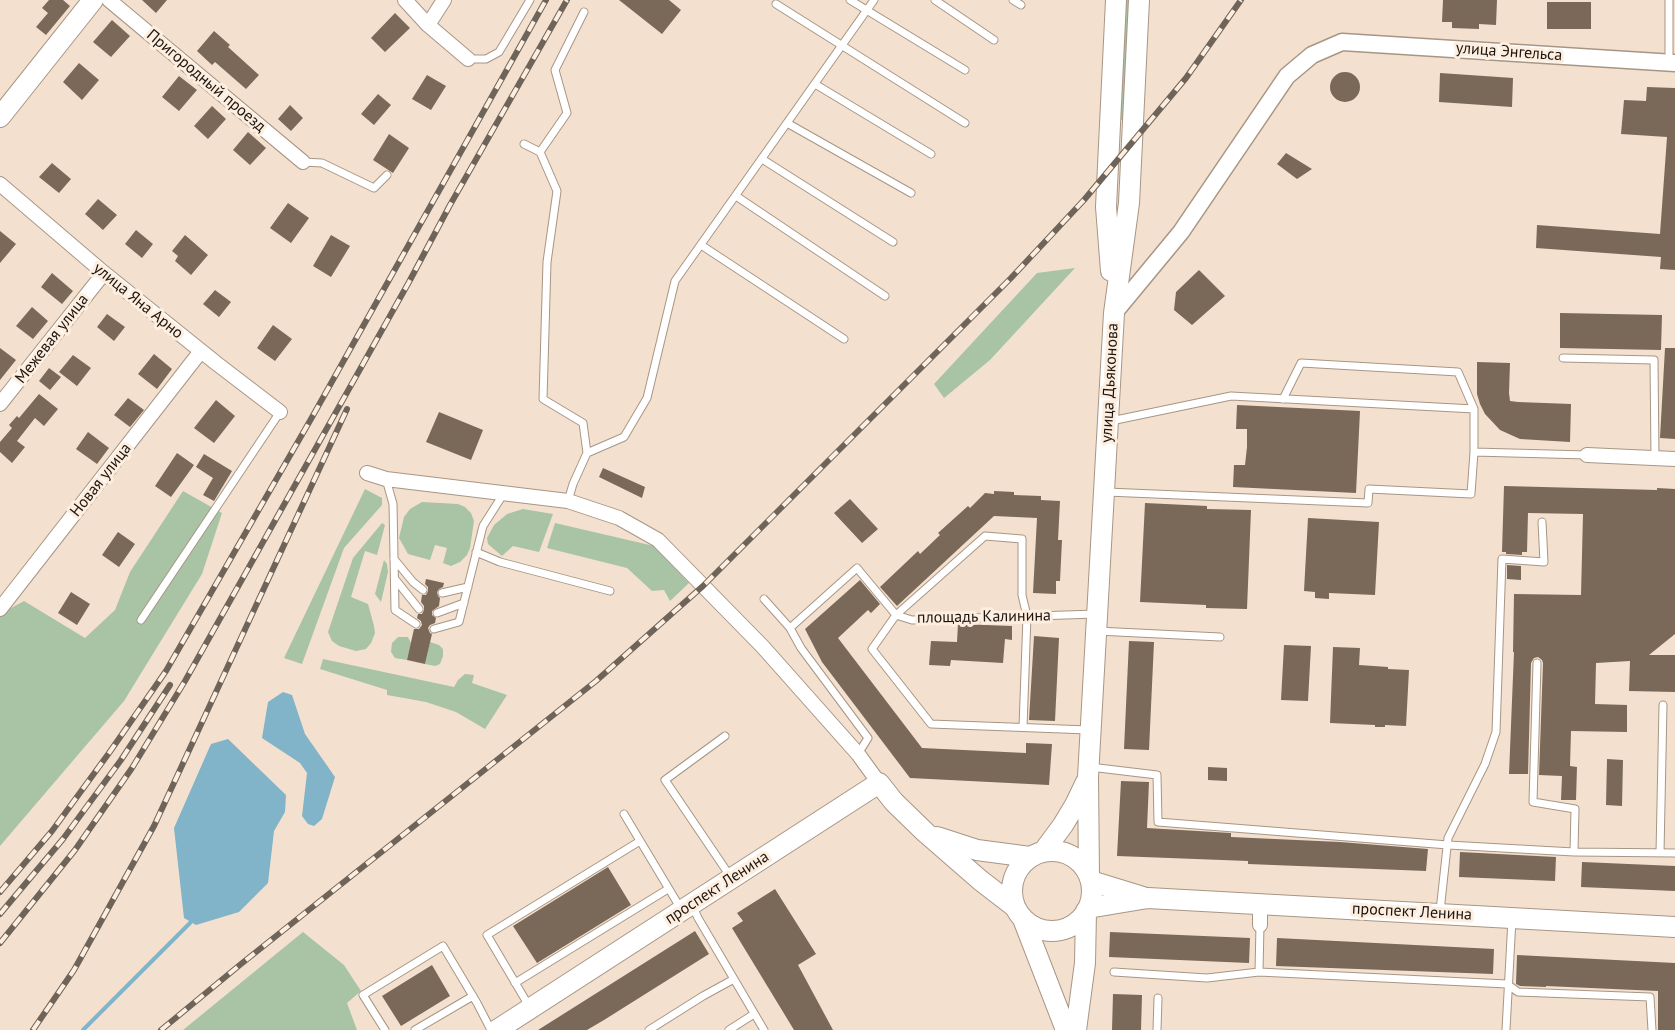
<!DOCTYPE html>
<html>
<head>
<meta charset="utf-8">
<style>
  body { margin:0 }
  canvas { display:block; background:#f3e0ce }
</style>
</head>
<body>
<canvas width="1675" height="1030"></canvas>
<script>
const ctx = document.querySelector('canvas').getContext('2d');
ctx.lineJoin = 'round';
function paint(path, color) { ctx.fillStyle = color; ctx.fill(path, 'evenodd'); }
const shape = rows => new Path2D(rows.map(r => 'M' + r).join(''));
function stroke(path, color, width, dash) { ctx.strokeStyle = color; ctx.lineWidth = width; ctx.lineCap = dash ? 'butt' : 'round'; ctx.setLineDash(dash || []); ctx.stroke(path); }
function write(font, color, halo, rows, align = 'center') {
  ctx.font = font + ' "PT Sans",sans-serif'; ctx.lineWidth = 6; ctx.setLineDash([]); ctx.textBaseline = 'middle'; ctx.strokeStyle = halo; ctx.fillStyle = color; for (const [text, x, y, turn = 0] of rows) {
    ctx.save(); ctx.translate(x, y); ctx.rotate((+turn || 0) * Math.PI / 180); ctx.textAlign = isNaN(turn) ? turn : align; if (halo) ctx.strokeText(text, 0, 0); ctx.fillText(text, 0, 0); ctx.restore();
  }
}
const green = shape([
  [1124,0,1130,0,1126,120,1120,120],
  [1075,268,990,360,944,398,934,384,1037,273],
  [365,489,382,498,382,505,344,548,302,664,284,658],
  [183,491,222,513,202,574,124,701,0,846,0,614,24,601,85,638,115,610,130,572],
  [422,502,458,504,465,507,471,513,474,521,470,548,467,555,460,562,451,566,443,563,447,548,435,545,430,560,408,554,399,538,404,517,410,509],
  [523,509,553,514,539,552,513,546,502,556,488,544,487,538,494,525,507,514],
  [382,523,385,525,377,555,365,551,351,597,368,604,374,626,375,633,371,643,366,649,356,651,339,646,332,641,328,632,353,558],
  [555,523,654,546,689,583,670,601,664,590,652,591,627,568,547,548],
  [384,560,387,564,388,572,381,602,375,594],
  [398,637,408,637,411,643,407,660,395,658,391,652,392,643],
  [430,642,439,645,443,649,443,656,440,664,435,666,425,664],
  [323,659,454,687,458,680,465,674,474,675,472,683,507,695,485,729,456,712,426,702,387,695,387,690,320,669],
  [303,932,344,965,361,991,347,1003,357,1030,183,1030]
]);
const water = shape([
  [283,692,292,695,305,734,335,777,322,819,314,826,308,824,302,816,307,773,300,763,262,738,268,702],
  [228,739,286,795,285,812,274,831,268,883,239,912,196,925,184,918,174,828,211,744]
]);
const stream = shape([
  [83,1030,191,922]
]);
const building = shape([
  [49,0,63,0,70,6,46,35,36,27,48,13,42,8],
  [142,0,167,0,156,13],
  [619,0,669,0,681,10,662,34],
  [1443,0,1497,0,1496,25,1479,24,1479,29,1452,28,1452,22,1442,22],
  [1547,2,1591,2,1591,29,1547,29],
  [395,13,410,28,385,52,371,38],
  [112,20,130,36,111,57,93,42],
  [214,31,230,45,228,47,259,75,246,89,215,62,212,65,197,51],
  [79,63,99,80,82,100,63,82],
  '1330 87a15 15 0 1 1 30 0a15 15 0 1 1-30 0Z',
  [1440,73,1513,78,1512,107,1439,102],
  [427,75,446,86,431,110,412,99],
  [179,76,197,90,179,111,162,97],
  [1647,87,1675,88,1675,270,1660,269,1661,257,1536,248,1537,225,1660,234,1667,137,1621,134,1624,100,1646,101],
  [378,94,391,105,374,125,361,114],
  [290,105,303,118,291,131,278,119],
  [212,106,226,119,208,139,194,126],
  [248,132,266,148,250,165,233,150],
  [389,134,409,148,393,173,373,160],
  [1286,153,1312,169,1297,179,1277,164],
  [52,163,71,179,59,193,39,177],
  [98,199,117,215,103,230,85,214],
  [288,203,309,218,291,243,270,228],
  [136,230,153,244,142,258,125,244],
  [0,231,16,244,0,263],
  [185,235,208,255,191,275,175,261,178,256,172,251],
  [331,235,350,246,331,277,313,266],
  [1199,270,1225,296,1192,325,1174,310,1176,292],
  [52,273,73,291,62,304,41,287],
  [215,290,231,302,219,317,203,304],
  [32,307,48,321,33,339,16,326],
  [1560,313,1662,315,1661,350,1560,348],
  [107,314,125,327,114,341,97,327],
  [273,325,292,339,275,361,257,348],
  [0,348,16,360,0,380],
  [1665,348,1675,348,1675,439,1660,438],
  [154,354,172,369,157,389,138,374],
  [73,355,91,368,77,386,59,372],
  [1477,362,1510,363,1509,393,1510,401,1518,402,1571,404,1570,442,1520,439,1500,430,1485,414,1480,404,1477,394],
  [49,368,61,377,50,390,39,381],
  [39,394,58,409,44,426,35,418,17,441,25,447,12,463,0,452,0,442,12,428,9,425,17,416,19,418],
  [128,398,144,410,130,427,114,415],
  [216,400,235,416,214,443,194,428],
  [1237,405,1360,411,1356,493,1233,487,1234,465,1245,465,1247,447,1247,429,1236,429],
  [439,412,483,430,471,460,426,442],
  [88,432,109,448,97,464,76,449],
  [177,453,194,465,171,497,155,486],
  [204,454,232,471,214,501,203,495,213,478,196,467],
  [603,468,645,487,642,498,599,477],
  [1504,486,1657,490,1657,488,1675,489,1675,634,1649,655,1675,655,1675,692,1629,691,1630,661,1596,663,1595,704,1627,705,1627,732,1571,731,1570,766,1577,767,1576,800,1561,800,1562,776,1539,775,1543,663,1542,660,1538,657,1534,658,1531,663,1528,774,1509,774,1514,652,1513,652,1514,594,1581,595,1583,514,1528,513,1527,552,1522,552,1522,555,1506,554,1506,552,1502,552],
  [994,491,1014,492,1014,495,1041,496,1041,500,1060,501,1058,540,1062,540,1060,581,1056,581,1056,594,1033,593,1037,518,994,516,897,606,880,587,918,551,920,554,940,535,938,533,968,506,970,508,985,493,994,494],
  [850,499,878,529,862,543,834,513],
  [1145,503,1207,506,1207,509,1251,510,1247,609,1206,608,1206,605,1140,602],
  [1308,518,1379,522,1375,595,1329,593,1329,599,1315,598,1315,592,1304,591],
  [118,532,135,544,119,567,102,555],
  [1507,565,1521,566,1521,580,1507,579],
  [426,579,444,583,443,587,439,589,437,592,438,596,440,598,439,606,432,611,432,615,436,618,435,623,430,625,428,628,430,633,432,634,425,664,407,660,414,629,419,629,422,625,421,621,417,618,418,614,422,614,424,610,424,606,421,602,422,595,426,595,428,591,428,587,425,584],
  [860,580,880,604,871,613,868,610,838,638,922,748,1026,753,1026,743,1052,744,1049,785,910,778,822,662,805,629],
  [71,592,90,604,77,625,58,613],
  [958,624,1012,626,1012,640,1005,639,1003,663,951,660,950,666,929,665,931,641,957,642],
  [1034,636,1059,638,1055,721,1029,720],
  [1129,641,1154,642,1149,750,1124,749],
  [1284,645,1311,646,1308,701,1281,700],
  [1333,647,1360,648,1359,665,1388,667,1388,669,1409,670,1406,726,1385,725,1385,727,1375,727,1375,725,1330,723],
  [1607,759,1623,760,1622,806,1606,805],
  [1208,767,1227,768,1227,781,1208,780],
  [1121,781,1149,782,1147,828,1231,833,1231,837,1340,842,1428,849,1426,871,1248,864,1248,861,1117,856],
  [1460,852,1556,857,1555,881,1459,877],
  [1582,862,1675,866,1675,891,1581,887],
  [608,867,631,905,537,963,513,926],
  [775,889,816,954,798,965,833,1030,794,1030,732,928,743,921,737,913],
  [695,931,709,954,604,1020,587,1030,538,1030],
  [1110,932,1250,938,1249,963,1109,957],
  [1277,938,1494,949,1493,974,1276,966],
  [1517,955,1675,963,1675,1030,1658,1030,1658,991,1546,986,1546,987,1520,986,1516,984],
  [432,965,450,996,401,1026,382,996],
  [1113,994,1142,995,1141,1030,1112,1030]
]);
const service = shape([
  [850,0,965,70],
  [935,0,994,40],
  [1013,0,1021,5],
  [1669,0,1669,63],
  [776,4,965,123],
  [468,59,486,59,499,52,530,0],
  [815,84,931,154],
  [787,123,911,193],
  [524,144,540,152],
  [762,159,893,242],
  [303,162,322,163,374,188,387,175],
  [736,196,885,296],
  [701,245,844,339],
  [1563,358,1654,360,1655,459],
  [1283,399,1301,363,1458,372,1474,409],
  [1111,421,1231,396,1474,409,1474,452,1587,455],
  [587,453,624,437,647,398,675,281,874,0],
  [386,479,393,504,395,610,416,624],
  [1107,492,1368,503,1369,489,1471,494,1474,452],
  [568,501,573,484,587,453,583,423,543,399,547,262,557,191,540,152,567,113,555,70,584,12],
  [476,552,500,562,610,591],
  [394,559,413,582,423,590],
  [395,579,419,609],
  [442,593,468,587],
  [764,599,790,628],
  [437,613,464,603],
  [141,620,280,412],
  [434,629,459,622,483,526,504,493],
  [1097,631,1220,637],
  [1023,727,1027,616,1022,595,1022,539,985,536,896,615,872,649,931,724,1088,730],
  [725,736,665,780,730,876],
  [858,754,868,738,801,648,790,628,857,568,896,615,912,620,1096,614],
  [1090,767,1157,775,1158,822,1448,845,1574,852,1575,809,1533,802,1537,663],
  [624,814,681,909],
  [1574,852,1675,853],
  [1660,853,1663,705],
  [693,907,698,918,764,1030],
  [1440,911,1448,838,1485,764,1496,732,1502,559,1544,562,1542,522],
  [1114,972,1207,978,1259,972,1507,984,1518,992,1650,997,1652,1030],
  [1259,972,1260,925],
  [515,983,668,889],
  [529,1006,487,935,640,841],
  [385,1030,363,995,443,946,477,1003,491,1030],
  [415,1030,473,996],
  [649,1030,703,996,734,979],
  [729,1030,754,1014],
  [1157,1030,1158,998],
  [1506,1030,1512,919]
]);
const minor = shape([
  [109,0,303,162],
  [405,0,428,25,468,59],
  [428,25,444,0],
  [0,184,104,273,216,363,280,412],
  [0,404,104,273],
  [1587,455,1675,459],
  [367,473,386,479,568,501,619,518,658,540,763,647,858,754,879,783],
  [0,609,201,351],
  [1260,925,1260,903]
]);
const tertiary = shape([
  [1114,313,1181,232,1287,76,1312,55,1342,42,1675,63]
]);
const secondary = shape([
  [0,117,93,0],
  [1111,271,1106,207,1116,0],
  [937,837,977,850,1030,857],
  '1012 891a40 40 0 1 1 80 0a40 40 0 1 1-80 0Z',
  [1043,852,1063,825,1075,805,1086,782],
  [1089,875,1088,777,1114,313,1129,203,1139,0],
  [1091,881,1143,897],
  [1088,908,1148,898,1675,927],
  [1023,919,1066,1030],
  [497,1030,879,783,894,802,926,833,980,880,1015,907],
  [1076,1030,1085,963,1086,911]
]);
const rail = shape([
  [0,892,52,831,109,753,166,671,311,419,546,0],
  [0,914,63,839,121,760,170,685],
  [0,943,75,850,132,768,185,681,409,282,450,205,567,0],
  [33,1030,74,970,154,826,347,409],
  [161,1030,241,964,596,681,703,586,1011,278,1084,200,1186,78,1241,0]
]);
const streetNames = [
  ["улица Энгельса",1509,52,4],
  ["Пригородный проезд",206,81,40],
  ["улица Яна Арно",138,301,39],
  ["Межевая улица",52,339,-52],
  ["улица Дьяконова",1110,383,-87],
  ["Новая улица",101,480,-52],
  ["площадь Калинина",984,617,-1],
  ["проспект Ленина",717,888,-33],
  ["проспект Ленина",1412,912,3]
];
paint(green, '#a9c4a5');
paint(water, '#81b3c9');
stroke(stream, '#81b3c9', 4);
paint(building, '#7a6959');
stroke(service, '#a89685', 9);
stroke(minor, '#a89685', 16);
stroke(tertiary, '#a89685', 19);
stroke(secondary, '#a89685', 22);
stroke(service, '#fff', 7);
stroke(minor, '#fff', 14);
stroke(tertiary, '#fff', 16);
stroke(secondary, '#fff', 20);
stroke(rail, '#6f6459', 6);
stroke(rail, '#feeedf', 4, [11]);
write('16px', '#1c150f', '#feeedf', streetNames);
</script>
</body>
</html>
